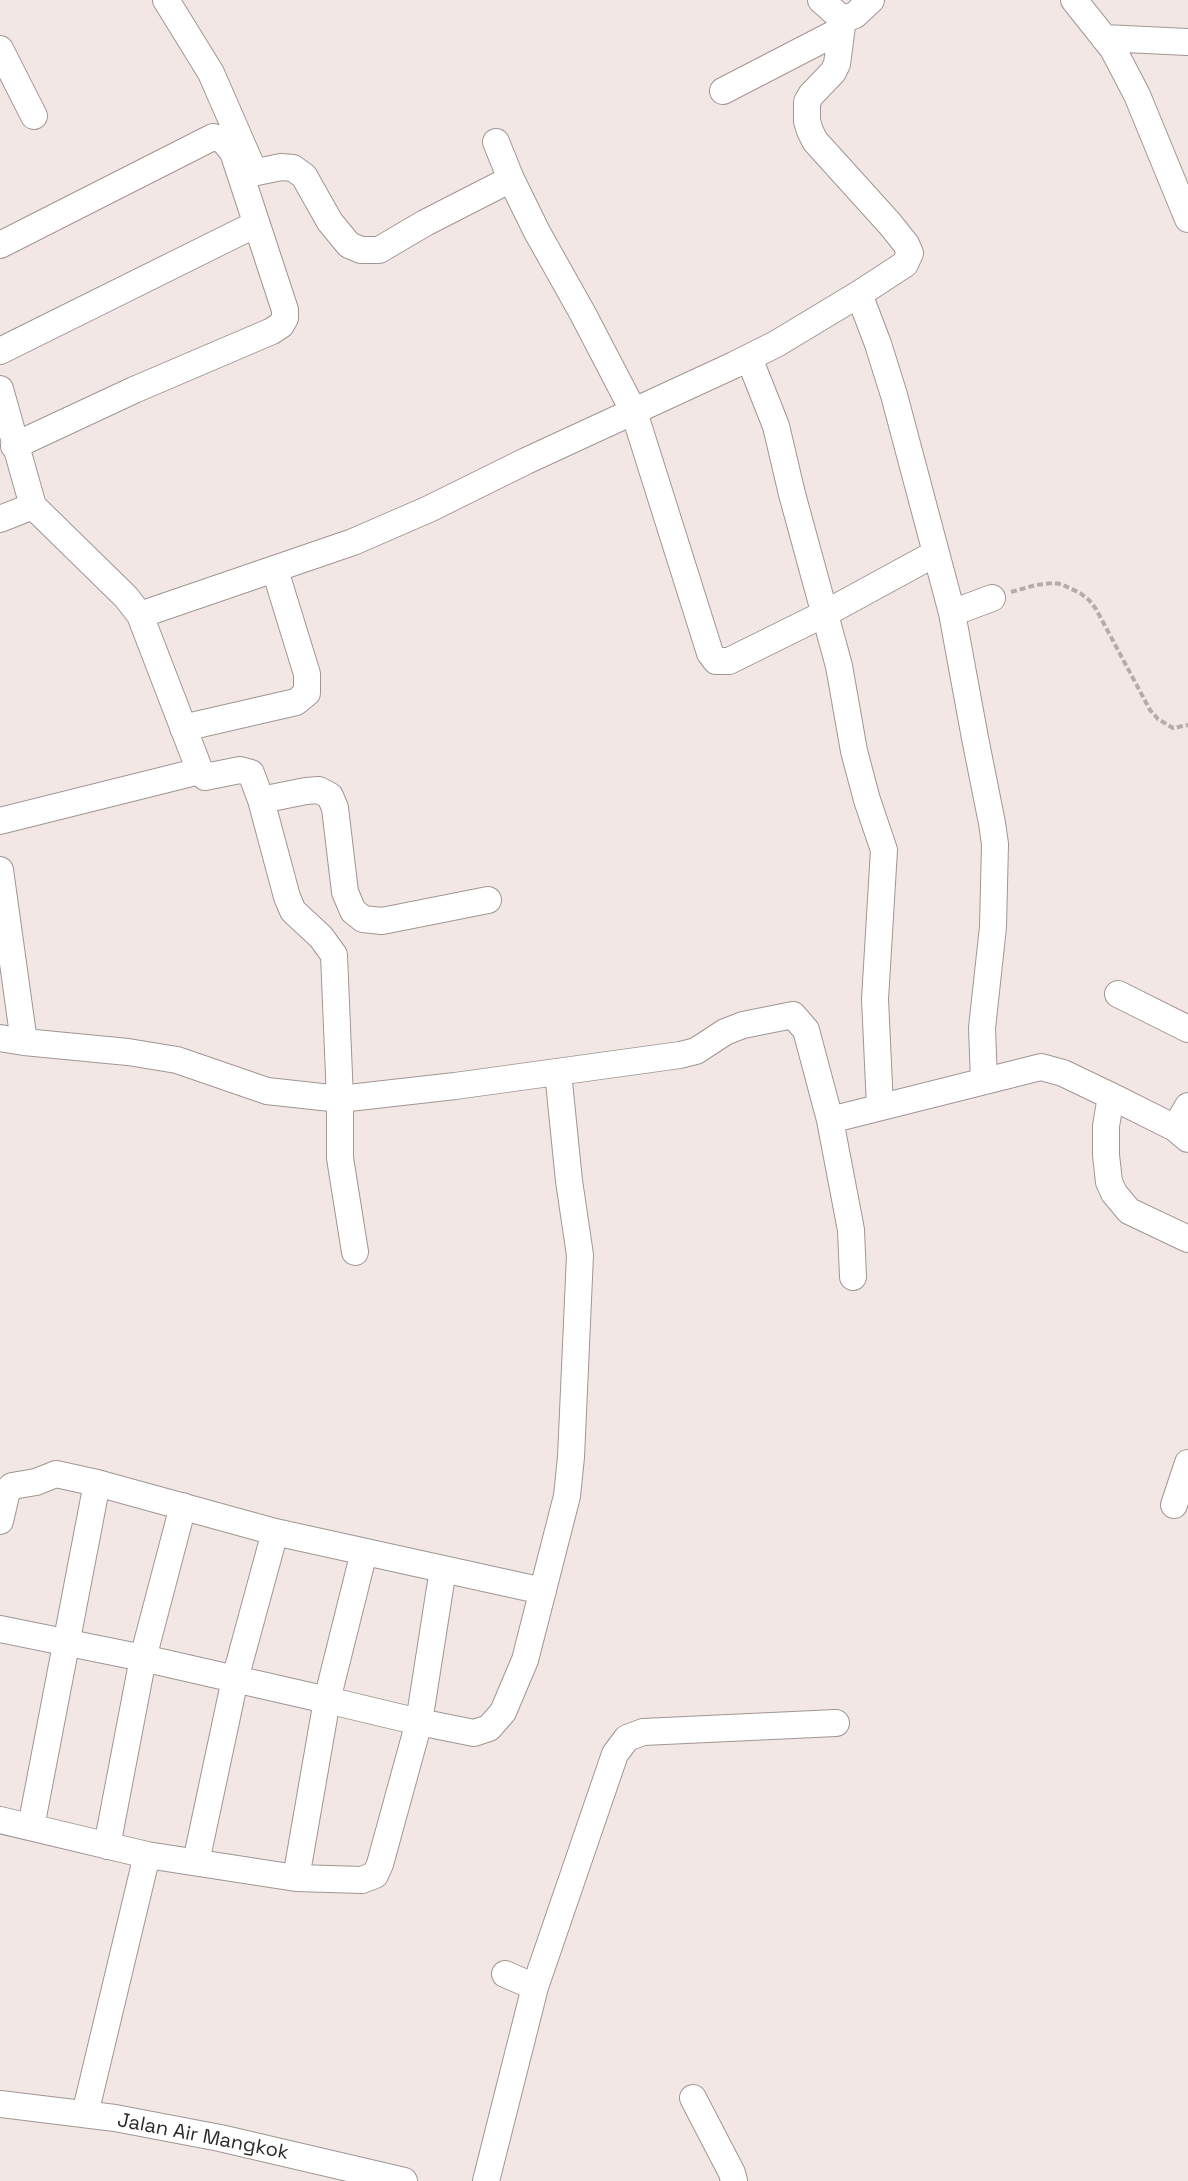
<!DOCTYPE html>
<html>
<head>
<meta charset="utf-8">
<style>
  body { margin:0 }
  canvas { display:block; background:#f2e7e4 }
</style>
</head>
<body>
<canvas width="1188" height="2181"></canvas>
<script>
const ctx = document.querySelector('canvas').getContext('2d');
ctx.lineJoin = 'round';
const shape = rows => new Path2D(rows.map(r => 'M' + r).join(''));
function stroke(path, color, width, dash) { ctx.strokeStyle = color; ctx.lineWidth = width; ctx.lineCap = dash ? 'butt' : 'round'; ctx.setLineDash(dash || []); ctx.stroke(path); }
function write(font, color, halo, rows, align = 'center') {
  ctx.font = font + ' "Space Grotesk",sans-serif'; ctx.lineWidth = 4.5; ctx.setLineDash([]); ctx.textBaseline = 'middle'; ctx.strokeStyle = halo; ctx.fillStyle = color; for (const [text, x, y, turn = 0] of rows) {
    ctx.save(); ctx.translate(x, y); ctx.rotate((+turn || 0) * Math.PI / 180); ctx.textAlign = isNaN(turn) ? turn : align; if (halo) ctx.strokeText(text, 0, 0); ctx.fillText(text, 0, 0); ctx.restore();
  }
}
const path = shape([
  [1011,592,1036,585,1053,583,1061,584,1080,593,1089,600,1096,609,1150,710,1158,719,1173,728,1188,725]
]);
const minor = shape([
  [166,0,211,73,252,167,257,172,281,167,293,168,304,176,330,222,349,245,361,250,379,250,425,223,511,179],
  [821,0,840,17,847,18,855,15,871,0],
  [1074,0,1113,49,1137,95,1188,219],
  [843,18,837,64,833,72,811,95,807,102,807,121,810,131,815,141,890,224,906,244,910,253,905,264,859,294],
  [1104,38,1188,42],
  [0,49,34,116],
  [723,91,841,30],
  [496,142,511,179,537,232,583,314,634,412,710,653,716,661,729,661,826,613,936,553],
  [0,245,213,137,223,140,233,152,285,310,285,318,281,325,272,331,134,390,14,446],
  [0,351,256,224],
  [749,358,776,426,792,494,839,666,854,751,867,800,884,850,875,999,880,1107],
  [0,389,33,506,126,597,140,615,200,771,205,777,240,770,251,773,261,800,287,897,293,911,321,937,334,955,340,1099,340,1158,355,1252],
  [0,519,33,506],
  [952,613,992,598],
  [140,615,353,542,429,509,526,461,734,365,776,344,859,294,878,344,894,395,952,613,975,738,992,823,995,844,993,927,982,1028,984,1081],
  [183,728,296,702,307,693,307,674,275,570],
  [261,800,306,791,319,790,330,796,335,808,345,892,353,911,363,919,382,921,488,900],
  [0,821,200,771],
  [0,870,24,1042],
  [1118,994,1188,1029],
  [0,1038,24,1042,128,1052,177,1060,267,1091,340,1099,455,1086,680,1055,696,1051,725,1032,743,1025,793,1015,806,1030,830,1120,1041,1067,1063,1073,1111,1096,1175,1128,1188,1139],
  [1111,1096,1106,1126,1106,1155,1109,1182,1114,1193,1129,1211,1188,1239],
  [830,1120,851,1230,853,1277],
  [1175,1128,1188,1106],
  [1174,1505,1188,1463],
  [0,1521,7,1491,12,1486,36,1482,56,1474,97,1483],
  [0,1629,143,1658,327,1700,364,1552],
  [0,1820,147,1855],
  [31,1827,97,1483,275,1532],
  [107,1846,143,1658,183,1506],
  [196,1862,235,1679,275,1532,443,1569],
  [296,1878,327,1700,419,1722,443,1569,543,1591],
  [505,1974,535,1987],
  [693,2098,732,2173,734,2181],
  [0,2104,115,2118,220,2138,404,2181],
  [85,2114,147,1855,296,1878,362,1880,375,1875,380,1864,419,1722,474,1733,489,1728,503,1712,525,1660,567,1496,571,1457,580,1255,569,1181,558,1072],
  [486,2181,535,1987,615,1754,627,1738,643,1732,836,1723]
]);
const streetNames = [
  ["Jalan Air Mangkok",203,2137,11]
];
stroke(minor, '#a09693', 28);
stroke(path, '#b5acaa', 4, [6, 3]);
stroke(minor, '#fff', 26);
write('20px', '#2d2928', '#fff', streetNames);
</script>
</body>
</html>
